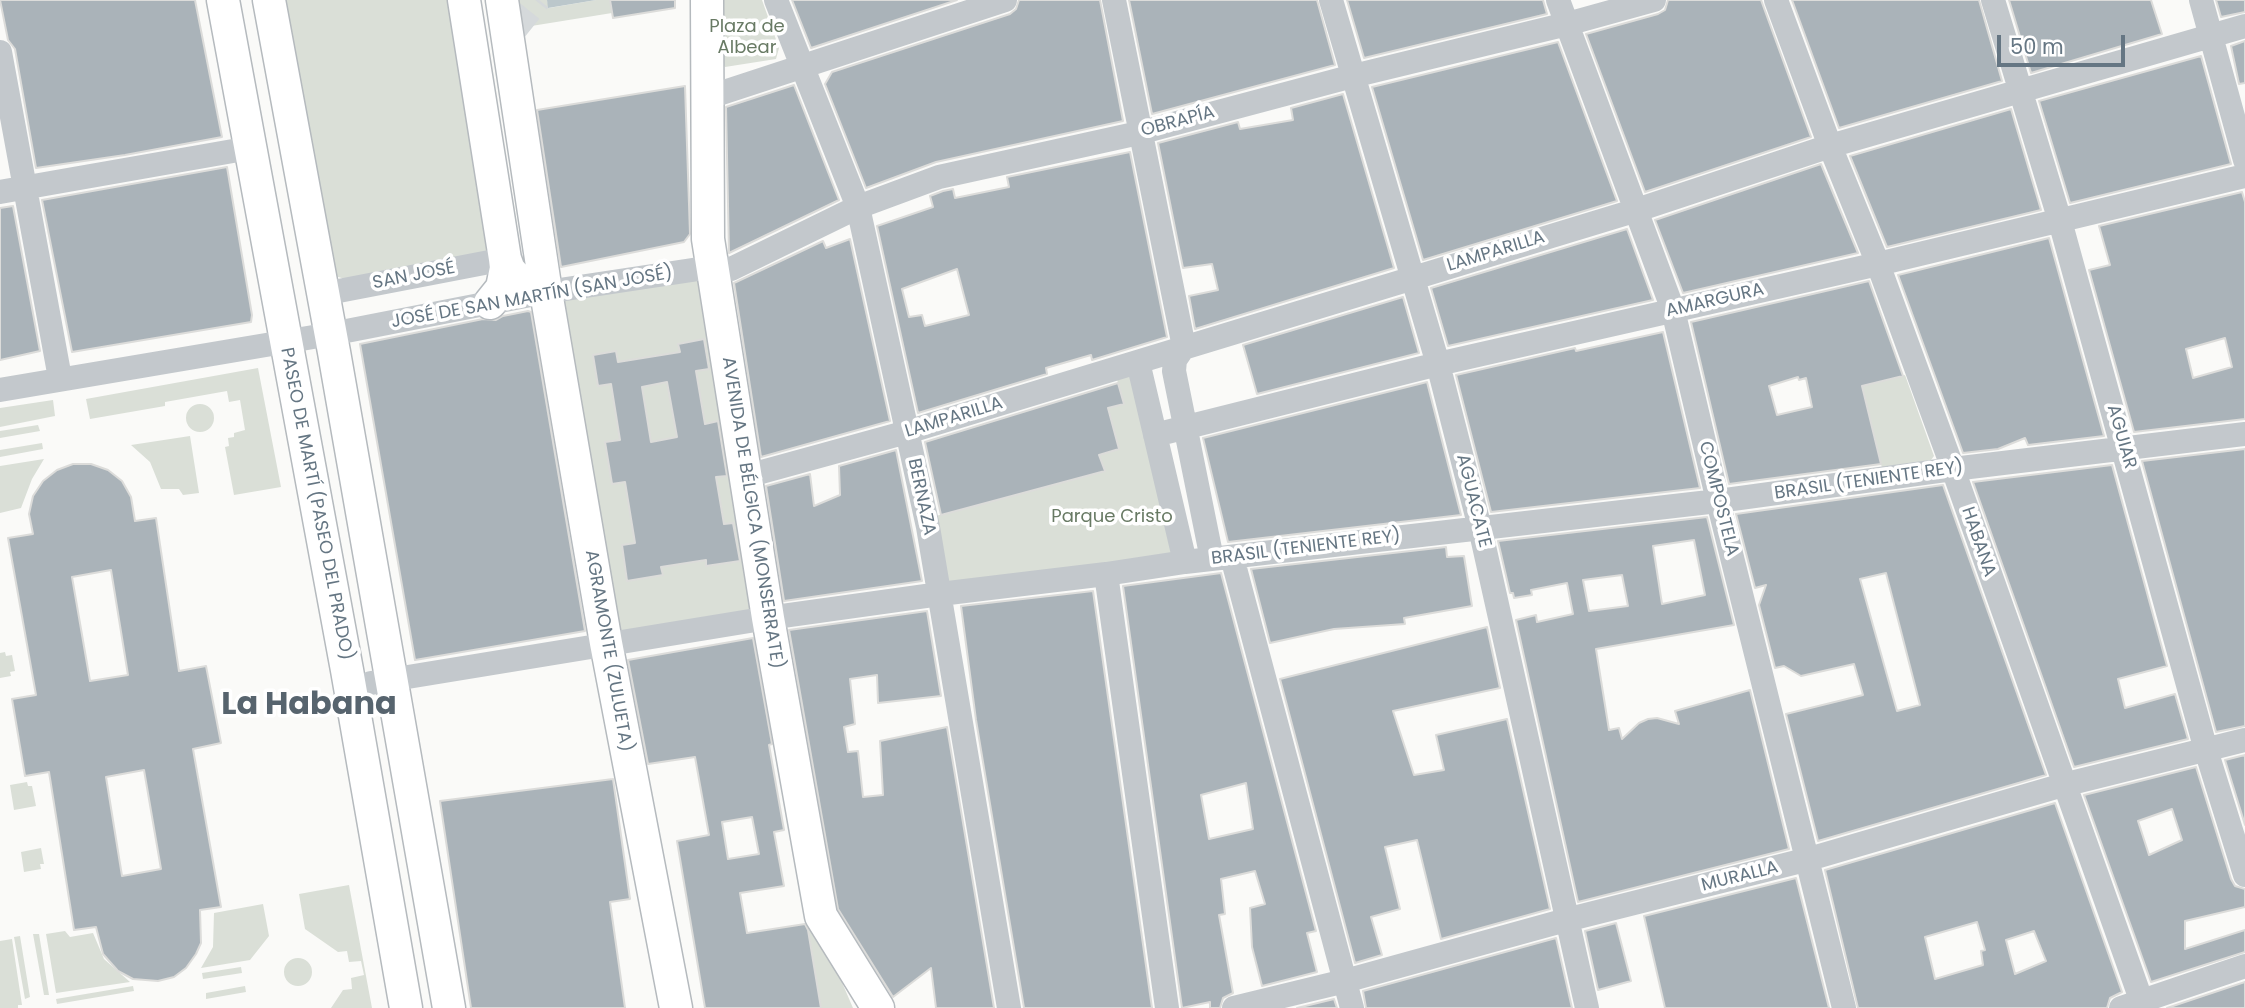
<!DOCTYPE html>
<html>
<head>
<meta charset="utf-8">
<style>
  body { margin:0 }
  #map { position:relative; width:2245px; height:1008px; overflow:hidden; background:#fafaf8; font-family:Poppins,sans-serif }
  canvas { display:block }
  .scale { position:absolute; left:1997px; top:35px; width:128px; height:32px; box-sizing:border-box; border:4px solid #657683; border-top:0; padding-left:9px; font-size:21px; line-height:24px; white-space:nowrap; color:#657683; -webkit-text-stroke:5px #fff; paint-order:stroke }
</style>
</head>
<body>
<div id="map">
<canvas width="2245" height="1008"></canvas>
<div class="scale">50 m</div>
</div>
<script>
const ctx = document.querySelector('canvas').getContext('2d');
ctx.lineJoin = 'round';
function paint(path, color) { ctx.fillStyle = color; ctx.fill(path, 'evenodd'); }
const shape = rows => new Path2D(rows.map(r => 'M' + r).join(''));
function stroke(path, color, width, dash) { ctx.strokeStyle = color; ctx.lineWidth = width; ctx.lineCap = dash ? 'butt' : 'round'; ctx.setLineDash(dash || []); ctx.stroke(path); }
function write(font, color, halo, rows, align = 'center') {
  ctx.font = font + ' Poppins,sans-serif'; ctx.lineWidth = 7; ctx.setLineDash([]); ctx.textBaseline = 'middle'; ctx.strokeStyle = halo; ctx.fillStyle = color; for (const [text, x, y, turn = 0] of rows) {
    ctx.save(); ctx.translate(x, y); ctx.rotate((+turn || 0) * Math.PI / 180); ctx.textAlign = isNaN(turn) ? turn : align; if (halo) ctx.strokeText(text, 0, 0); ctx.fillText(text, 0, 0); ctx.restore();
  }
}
const green = shape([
  [283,0,450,0,496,246,483,258,348,280,332,275],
  [514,0,547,0,549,8,596,0,610,0,612,13,519,28],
  [720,0,762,0,779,48,776,59,725,67,720,59],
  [707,278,761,612,612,634,555,302],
  [258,368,281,487,234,495,225,447,229,446,228,438,234,437,234,433,245,430,240,400,229,402,227,391,165,402,165,406,90,419,86,399],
  [1132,371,1173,555,946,589,932,517,1105,471,1099,455,1108,408,1124,404,1116,376],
  [1905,375,1934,456,1931,460,1882,468,1862,386],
  [53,400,55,416,0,427,0,408],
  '186 418a14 14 0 1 1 28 0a14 14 0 1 1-28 0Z',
  [38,425,40,431,0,438,0,431],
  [190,436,199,493,183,495,179,489,161,489,150,462,131,445],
  [42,443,43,449,0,457,0,450],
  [44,459,32,479,21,508,0,513,0,466],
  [5,652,6,656,12,655,15,671,10,672,11,676,0,678,0,653],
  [27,782,28,786,32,786,36,806,14,810,10,785],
  [41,848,44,864,40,864,41,869,24,872,21,852],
  [349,885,372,1008,331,1008,343,990,352,989,351,978,364,975,361,961,349,962,347,951,338,952,305,929,299,894],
  [263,904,269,936,250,960,201,968,213,947,214,913],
  [816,922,853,1008,821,1008,807,923],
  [65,931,70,937,93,933,104,959,130,982,56,993,46,934],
  [33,934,39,934,49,995,44,995],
  [20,936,30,997,25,999,14,937],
  [12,939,22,1005,18,1005,18,1008,0,1008,0,941],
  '284 972a14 14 0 1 1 28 0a14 14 0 1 1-28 0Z',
  [241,967,242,973,203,979,202,973],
  [133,986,134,991,57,1004,56,999],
  [245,986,246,992,206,999,206,993]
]);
const water = shape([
  [547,0,596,0,548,8]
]);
const building = shape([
  [0,0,195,0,222,137,125,155,36,168,15,49,8,40,0,0],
  [610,0,675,0,675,8,613,18,610,0],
  [792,0,957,0,811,48,792,0],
  [1019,0,1100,0,1123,121,936,162,866,188,825,84,832,72,1010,14,1016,9,1019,0],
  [1129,0,1317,0,1335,65,1152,114,1129,0],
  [1347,0,1543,0,1547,14,1364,58,1347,0],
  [1668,0,1761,0,1811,137,1645,192,1586,34,1658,14,1665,10,1668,0],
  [1792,0,1979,0,2002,81,1839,128,1792,0],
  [2009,0,2151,0,2162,34,2031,73,2009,0],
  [2216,0,2245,0,2245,12,2221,17,2216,0],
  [2245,41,2245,83,2239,84,2231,46,2245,41],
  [1558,42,1617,201,1423,260,1372,87,1558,42],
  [2201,56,2231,164,2070,203,2039,101,2201,56],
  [794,85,839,200,729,253,726,107,794,85],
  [685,86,690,234,684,242,561,267,537,110,685,86],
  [1343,94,1394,268,1195,329,1189,296,1218,290,1212,264,1183,268,1158,143,1238,122,1240,129,1293,120,1291,108,1343,94],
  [2011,109,2041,210,1887,247,1850,156,2011,109],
  [1130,152,1167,337,1092,360,1091,355,1046,368,1047,374,918,413,877,226,933,207,930,196,943,191,953,189,955,198,1009,187,1007,177,1130,152],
  [957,269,969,315,925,326,922,315,909,317,902,289,957,269],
  [1821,164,1858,253,1683,293,1655,220,1821,164],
  [227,167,252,315,251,322,72,352,42,200,227,167],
  [2242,192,2245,202,2245,419,2134,432,2089,270,2110,265,2099,226,2242,192],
  [2225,338,2232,367,2193,378,2186,349,2225,338],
  [13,206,40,351,0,360,0,208,13,206],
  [1627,229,1653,300,1448,346,1431,288,1627,229],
  [2049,238,2104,436,2028,445,2025,438,1998,449,1963,453,1898,275,2049,238],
  [850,239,890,421,761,457,734,283,823,241,826,248,850,239],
  [1869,281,1903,376,1862,386,1881,464,1729,484,1691,322,1869,281],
  [1798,377,1799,380,1806,378,1812,407,1777,415,1769,386,1798,377],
  [1403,297,1419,353,1257,394,1243,345,1403,297],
  [528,311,531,312,585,631,415,660,360,344,483,319,496,320,503,316,528,311],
  [1663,332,1700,488,1491,512,1456,375,1575,348,1576,351,1663,332],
  [704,339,709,369,696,371,705,424,718,421,727,476,716,477,724,524,733,523,740,561,706,566,706,560,661,567,663,575,627,581,622,545,635,543,625,482,612,484,605,442,620,440,611,384,598,386,593,355,616,351,618,362,680,352,678,344,704,339],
  [667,382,677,437,651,442,642,387,667,382],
  [1427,382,1461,515,1228,542,1203,438,1427,382],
  [1118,383,1124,404,1108,408,1119,449,1099,455,1105,471,941,515,925,442,1118,383],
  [2245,449,2245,726,2216,732,2142,461,2245,449],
  [896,450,922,581,784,601,766,486,810,474,814,506,840,495,839,466,896,450],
  [73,464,91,464,108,470,122,481,131,497,135,521,156,518,179,671,206,666,221,743,193,749,221,907,200,910,201,943,196,954,186,968,174,977,158,981,133,979,118,971,103,954,96,927,74,930,49,772,25,776,12,699,36,695,8,538,33,534,29,514,33,496,43,481,57,470,73,464],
  [111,570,128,675,90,681,72,577,111,570],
  [144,770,161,869,122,876,106,777,144,770],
  [2112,465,2167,666,2118,679,2125,708,2175,694,2188,739,2074,767,1973,482,2112,465],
  [1943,485,2046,775,1818,841,1786,714,1863,695,1854,664,1801,676,1784,666,1775,668,1759,605,1766,585,1755,588,1736,514,1943,485],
  [1886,573,1920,705,1897,711,1860,579,1886,573],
  [1707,517,1734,625,1596,649,1609,730,1619,728,1622,739,1639,723,1648,719,1657,718,1679,724,1675,711,1750,690,1789,849,1578,902,1516,620,1536,615,1537,622,1573,614,1567,583,1531,590,1532,595,1514,598,1513,593,1510,593,1498,541,1707,517],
  [1694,540,1705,595,1662,604,1653,546,1694,540],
  [1622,575,1628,606,1589,611,1583,580,1622,575],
  [1446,547,1447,557,1464,556,1472,606,1404,618,1405,624,1334,629,1270,643,1251,569,1446,547],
  [1221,573,1316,931,1307,933,1317,972,1262,986,1252,947,1250,908,1265,904,1255,871,1221,879,1225,914,1219,915,1233,993,1223,998,1220,1008,1210,1008,1210,1002,1182,1008,1123,586,1221,573],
  [1246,783,1253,829,1209,839,1201,795,1246,783],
  [1093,591,1152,1008,1024,1008,976,720,961,606,1093,591],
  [927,611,941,696,878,703,877,675,850,679,855,724,844,727,848,752,858,751,863,797,883,795,880,741,947,727,994,1008,936,1008,931,968,893,997,838,909,789,630,927,611],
  [1487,627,1500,688,1393,711,1414,775,1444,770,1436,735,1507,719,1550,909,1441,939,1417,840,1385,847,1400,909,1371,917,1382,955,1355,963,1280,679,1487,627],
  [753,638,772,744,769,745,784,830,774,832,784,886,740,893,747,933,805,924,808,930,821,1008,705,1008,677,841,709,835,695,757,648,764,628,660,753,638],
  [752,817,759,854,728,859,722,822,752,817],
  [2245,755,2245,825,2225,760,2245,755],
  [2196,767,2231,879,2235,886,2245,889,2245,907,2185,921,2185,949,2245,930,2245,952,2151,982,2084,795,2196,767],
  [2172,809,2182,840,2149,855,2138,821,2172,809],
  [613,779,630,899,610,902,625,1008,471,1008,440,801,613,779],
  [2055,803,2122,992,2110,998,2107,1008,1858,1008,1825,870,2055,803],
  [1977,922,1985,950,1981,951,1983,965,1935,979,1925,937,1977,922],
  [2034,931,2046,961,2015,974,2006,940,2034,931],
  [1796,878,1829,1008,1665,1008,1644,916,1796,878],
  [1616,923,1631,981,1598,990,1585,931,1616,923],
  [1556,938,1572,1008,1366,1008,1363,991,1556,938],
  [2245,982,2245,1008,2167,1008,2245,982],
  [1334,999,1337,1008,1297,1008,1334,999]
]);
const minorTunnel = shape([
  [515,30,539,0]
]);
const minor = shape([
  [776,0,858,207,928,527,1009,1008],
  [1114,0,1184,347,1175,360,1174,371,1212,559],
  [1331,0,1438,364,1480,528,1587,1008],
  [1558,0,1673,310,1718,501,1844,1008],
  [1776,0,1830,146,1878,264,1953,469,2144,1008],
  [1993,0,2060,221,2206,750,2245,875],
  [2201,0,2245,160],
  [0,52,60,378],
  [709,97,1005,0],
  [0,192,250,148],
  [323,294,505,259],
  [1138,362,1185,562],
  [0,390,331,334,546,292,712,267,731,269,858,207,939,177,1139,133,1353,76,1567,24,1654,0],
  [1155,435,1438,364,1878,264,2245,176],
  [747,476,907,432,1637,210,1830,146,2245,26],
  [1232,557,1352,1008],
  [1106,574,1167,1008],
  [371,683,768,618,940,594,1106,574,1185,562,1718,501,1953,469,2245,434],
  [1234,1008,1345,981,1566,920,1809,859,2063,785,2245,740],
  [2121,1008,2245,966]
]);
const major = shape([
  [223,0,347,670,406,1008],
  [269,0,334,352,449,1008],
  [464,0,505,259,509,270,517,279,546,292],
  [502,0,546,292,606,643,676,1008],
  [707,0,708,239,768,618,821,916,878,1008],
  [490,303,502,288,506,268,505,259]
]);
const parkNames = [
  ["Plaza de",747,27],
  ["Albear",747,48],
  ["Parque Cristo",1112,517]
];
const streetNames = [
  ["OBRAPÍA",1178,122,-15],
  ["LAMPARILLA",1496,252,-17],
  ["SAN JOSÉ",414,276,-11],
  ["JOSÉ DE SAN MARTÍN (SAN JOSÉ)",532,298,-10],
  ["AMARGURA",1715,301,-13],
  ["LAMPARILLA",954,418,-17],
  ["AGUIAR",2121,437,74],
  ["BRASIL (TENIENTE REY)",1869,481,-8],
  ["BERNAZA",921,497,78],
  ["COMPOSTELA",1718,499,76],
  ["AGUACATE",1473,501,76],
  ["PASEO DE MARTÍ (PASEO DEL PRADO)",316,504,79],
  ["AVENIDA DE BÉLGICA (MONSERRATE)",752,513,81],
  ["HABANA",1978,542,71],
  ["BRASIL (TENIENTE REY)",1306,548,-7],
  ["AGRAMONTE (ZULUETA)",608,651,80],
  ["MURALLA",1740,877,-14]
];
const townNames = [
  ["La Habana",309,706]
];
paint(green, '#dadfd7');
paint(water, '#bbc7cb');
paint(building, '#aab3b9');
stroke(building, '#dcdcda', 2);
stroke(minorTunnel, '#d5d9db', 24, [24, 12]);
stroke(major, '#b5babe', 35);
stroke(minor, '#c3c8cc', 24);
stroke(major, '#fff', 32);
write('18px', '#687a64', '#fff', parkNames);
write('18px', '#657683', '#fff', streetNames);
write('bold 32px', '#57646e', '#fff', townNames);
</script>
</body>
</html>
